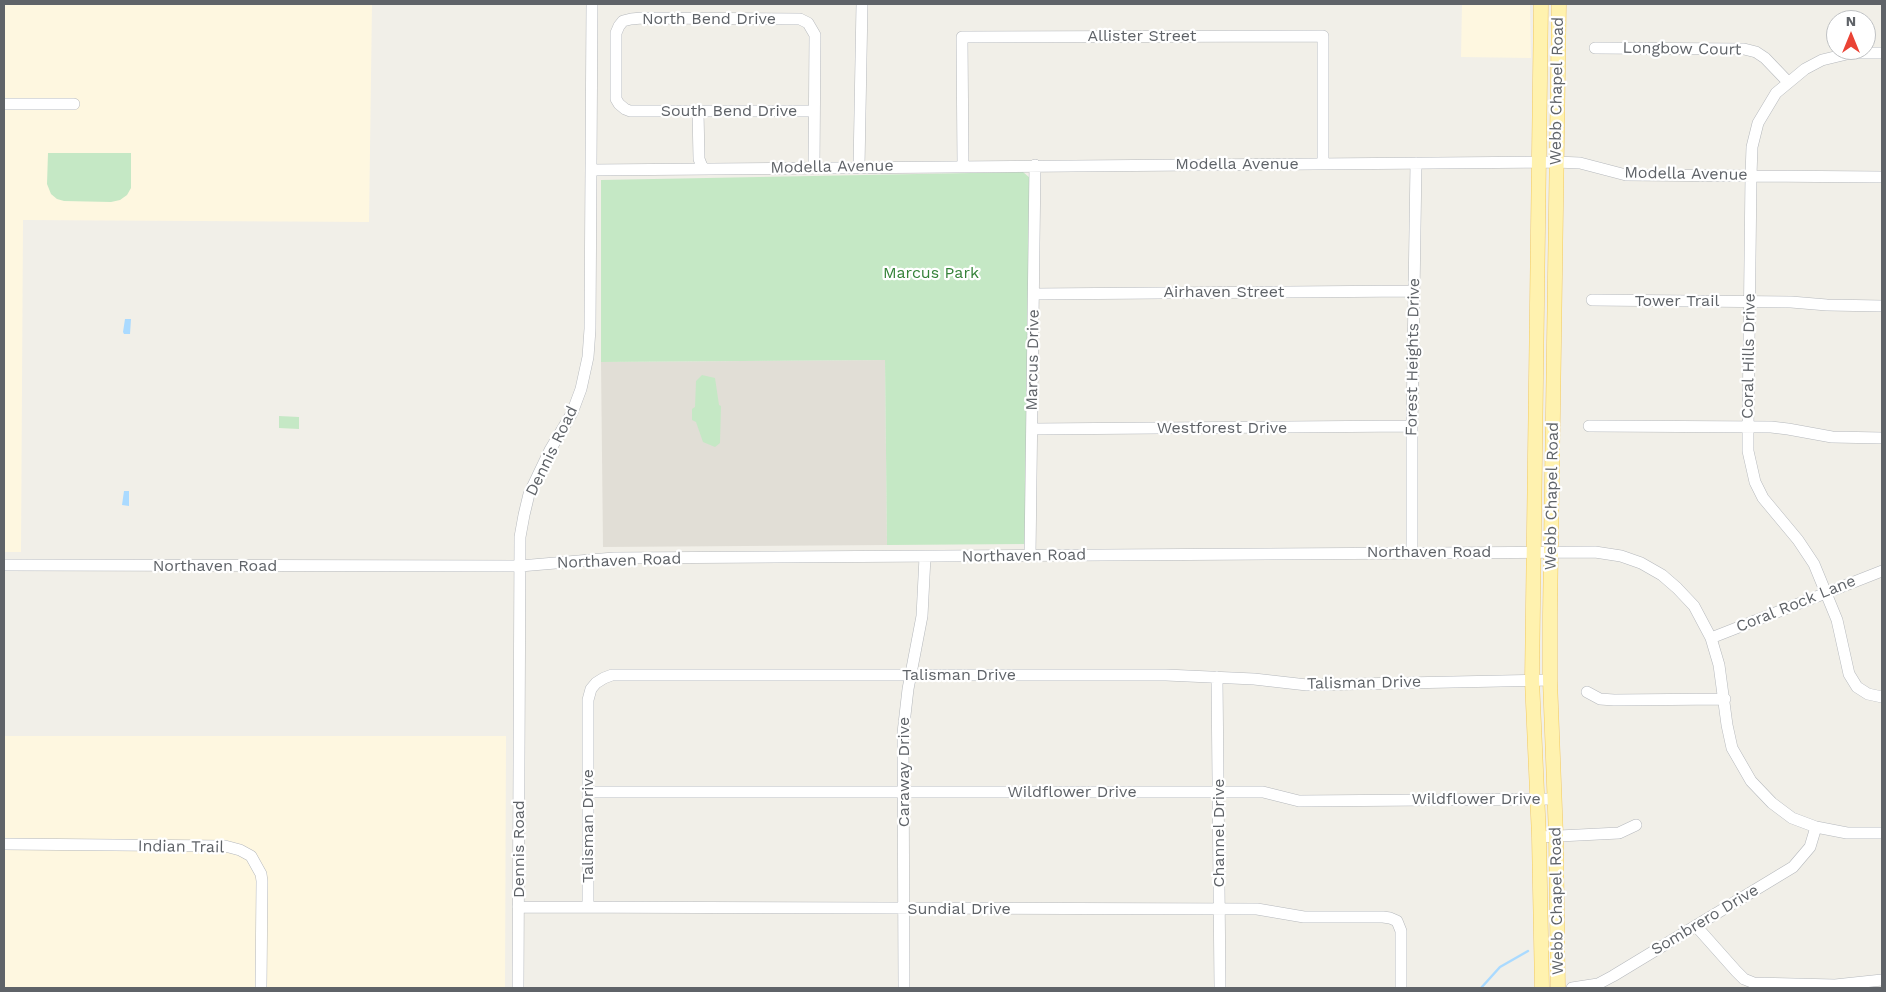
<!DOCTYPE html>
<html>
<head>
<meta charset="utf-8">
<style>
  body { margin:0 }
  #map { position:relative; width:1886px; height:992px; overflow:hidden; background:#f1efe8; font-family:"Work Sans",sans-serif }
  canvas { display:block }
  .frame { position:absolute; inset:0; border:5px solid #5f6368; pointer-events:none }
  .north { position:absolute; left:1826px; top:10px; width:50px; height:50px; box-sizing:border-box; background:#fff; border:1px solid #bfc1c3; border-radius:50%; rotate:0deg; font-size:14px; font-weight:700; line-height:20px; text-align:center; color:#5f6368 }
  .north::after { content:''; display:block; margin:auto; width:18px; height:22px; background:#ea4335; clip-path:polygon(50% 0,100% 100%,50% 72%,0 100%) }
</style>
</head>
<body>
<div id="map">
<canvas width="1886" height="992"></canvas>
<div class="frame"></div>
<div class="north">N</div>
</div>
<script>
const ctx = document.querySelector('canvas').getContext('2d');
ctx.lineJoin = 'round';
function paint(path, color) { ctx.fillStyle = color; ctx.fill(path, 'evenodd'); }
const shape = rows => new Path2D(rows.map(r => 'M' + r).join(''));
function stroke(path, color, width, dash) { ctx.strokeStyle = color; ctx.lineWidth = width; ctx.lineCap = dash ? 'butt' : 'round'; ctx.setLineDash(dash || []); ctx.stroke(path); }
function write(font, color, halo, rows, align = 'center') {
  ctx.font = font + ' "Work Sans",sans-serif'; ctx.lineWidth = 4.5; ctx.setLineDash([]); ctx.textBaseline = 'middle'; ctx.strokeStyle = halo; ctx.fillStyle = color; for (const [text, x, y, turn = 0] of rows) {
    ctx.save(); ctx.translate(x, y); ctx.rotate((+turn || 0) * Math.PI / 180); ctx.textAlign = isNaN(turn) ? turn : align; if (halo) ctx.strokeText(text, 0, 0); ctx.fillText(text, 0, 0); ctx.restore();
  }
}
const commercial = shape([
  [4,4,372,4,369,222,23,220,21,552,4,552],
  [1462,4,1530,4,1531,58,1461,57],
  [4,736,506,736,505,988,4,988]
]);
const education = shape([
  [885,360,887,545,603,547,601,362]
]);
const green = shape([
  [48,153,131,153,131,188,127,195,120,200,111,202,64,201,57,199,51,194,47,184],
  [1023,172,1030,178,1026,544,887,545,885,360,601,362,601,180],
  [702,375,715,378,719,405,721,406,720,443,715,447,703,442,696,422,692,420,692,409,695,407,696,381],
  [279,416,299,417,299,429,279,428]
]);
const water = shape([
  [125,319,131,319,130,334,124,334,123,332],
  [124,491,129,491,129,506,122,505]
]);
const stream = shape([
  [1481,988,1500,967,1528,951]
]);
const minor = shape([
  [1595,48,1744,49,1756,52,1765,58,1788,82],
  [1882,53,1851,53,1822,60,1805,69,1776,93,1758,123,1752,147,1751,175,1748,428,1748,451,1755,482,1763,498,1798,540,1814,564,1837,620,1849,674,1857,687,1868,694,1882,697],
  [4,104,74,104],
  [698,111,699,159,703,169],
  [813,111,630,111,625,109,619,104,616,99,616,33,619,26,623,21,631,19,642,18,800,19,808,23,815,35,814,168],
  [963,166,962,37,1323,36,1323,163],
  [859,167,862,4],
  [591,170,1556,162,1580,163,1626,175,1882,177],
  [1034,294,1414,291],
  [1592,300,1791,302,1827,305,1882,306],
  [1589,426,1771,427,1788,429,1832,437,1882,438],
  [1033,429,1412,426],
  [1412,552,1412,426,1416,163],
  [1030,556,1035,165],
  [4,565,520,566,614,558,1595,552,1621,556,1641,563,1662,575,1677,588,1694,606,1711,638,1719,665,1727,725,1732,748,1751,781,1772,803,1792,818,1816,827,1847,833,1882,833],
  [1711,638,1882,571],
  [1217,677,1220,988],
  [1587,692,1600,699,1614,700,1725,699],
  [588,792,1263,792,1299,801,1555,799],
  [1539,837,1619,833,1636,825],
  [4,844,225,846,240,850,251,856,261,874,262,881,261,988],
  [518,907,1257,909,1304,917,1383,917,1390,918,1397,921,1401,931,1401,988],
  [588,907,588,700,591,689,596,683,604,678,612,675,1166,675,1254,679,1307,685,1550,680],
  [1696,926,1736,971,1744,979,1754,983,1835,985,1882,980],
  [518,988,520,537,524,515,529,494,550,450,572,413,581,389,588,357,590,329,592,4],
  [904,988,903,733,908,689,922,616,925,557],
  [1572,988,1598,984,1613,976,1793,867,1810,847,1816,827]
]);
const major = shape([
  [1541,4,1532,680,1539,837,1542,988],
  [1558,988,1556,836,1550,680,1550,615,1559,4]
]);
const streetNames = [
  ["North Bend Drive",709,19],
  ["Allister Street",1142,36],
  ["Longbow Court",1682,49,1],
  ["Webb Chapel Road",1557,91,-89],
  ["South Bend Drive",729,111],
  ["Modella Avenue",1237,164],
  ["Modella Avenue",832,167,-1],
  ["Modella Avenue",1686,174,1],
  ["Airhaven Street",1224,292],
  ["Tower Trail",1677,301],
  ["Coral Hills Drive",1749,356,-89],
  ["Forest Heights Drive",1413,357,-89],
  ["Marcus Drive",1033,360,-89],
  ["Westforest Drive",1222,428],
  ["Dennis Road",552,451,-64],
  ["Webb Chapel Road",1552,496,-89],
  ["Northaven Road",1429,552],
  ["Northaven Road",1024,556,-1],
  ["Northaven Road",619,561,-2],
  ["Northaven Road",215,566],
  ["Coral Rock Lane",1796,604,-22],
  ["Talisman Drive",959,675],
  ["Talisman Drive",1364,683,-1],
  ["Caraway Drive",904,772,-90],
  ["Wildflower Drive",1072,792],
  ["Wildflower Drive",1476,799],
  ["Talisman Drive",588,826,-90],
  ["Channel Drive",1219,833,-90],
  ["Indian Trail",181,847,1],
  ["Dennis Road",519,849,-90],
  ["Webb Chapel Road",1557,901,-91],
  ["Sundial Drive",959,909],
  ["Sombrero Drive",1705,920,-31]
];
const parkNames = [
  ["Marcus Park",931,273]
];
paint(commercial, '#fef7e0');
paint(education, '#e1ded6');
paint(green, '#c5e8c5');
paint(water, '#aadaff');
stroke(stream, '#aadaff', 2.5);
stroke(minor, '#b5b8bc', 12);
stroke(major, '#f2c960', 15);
stroke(minor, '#fff', 11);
stroke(major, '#fff2af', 14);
write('16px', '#5f6368', '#fff', streetNames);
write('16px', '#348238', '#fff', parkNames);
</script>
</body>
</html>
